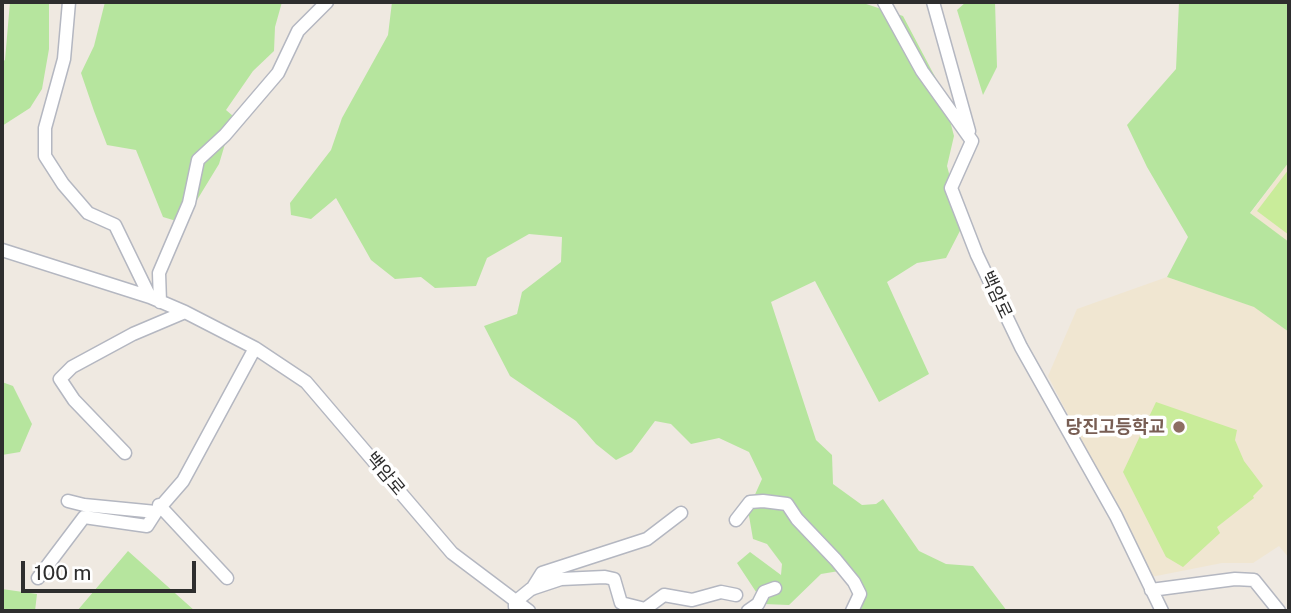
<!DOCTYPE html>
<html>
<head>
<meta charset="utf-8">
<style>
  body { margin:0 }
  #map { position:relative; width:1291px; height:613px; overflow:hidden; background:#efe9e1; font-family:"Public Sans",sans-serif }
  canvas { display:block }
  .frame { position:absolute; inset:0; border:4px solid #2e2e2e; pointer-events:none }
  .scale { position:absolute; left:21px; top:561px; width:175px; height:32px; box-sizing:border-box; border:4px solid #2e2e2e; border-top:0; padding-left:9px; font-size:21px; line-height:24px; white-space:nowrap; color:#2e2e2e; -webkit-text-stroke:5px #fff; paint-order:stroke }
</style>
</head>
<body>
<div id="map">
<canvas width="1291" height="613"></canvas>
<div class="frame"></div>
<div class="scale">100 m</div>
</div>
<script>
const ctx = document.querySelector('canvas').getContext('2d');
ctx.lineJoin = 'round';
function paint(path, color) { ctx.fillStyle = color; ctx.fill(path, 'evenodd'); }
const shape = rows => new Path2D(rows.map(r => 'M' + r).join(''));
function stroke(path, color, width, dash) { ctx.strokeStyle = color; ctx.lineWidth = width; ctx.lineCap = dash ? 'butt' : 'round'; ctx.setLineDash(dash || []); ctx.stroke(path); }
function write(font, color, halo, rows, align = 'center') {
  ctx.font = font + ' "Public Sans","Noto Sans KR",sans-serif'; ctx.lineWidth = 7; ctx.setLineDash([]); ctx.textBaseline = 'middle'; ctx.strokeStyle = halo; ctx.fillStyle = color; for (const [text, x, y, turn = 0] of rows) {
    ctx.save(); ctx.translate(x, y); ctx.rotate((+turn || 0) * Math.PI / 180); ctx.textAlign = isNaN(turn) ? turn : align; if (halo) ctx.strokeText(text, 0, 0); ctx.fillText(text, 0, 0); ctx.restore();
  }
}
const education = shape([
  [1289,162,1289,242,1250,214],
  [1167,277,1255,307,1289,332,1289,558,1279,546,1253,563,1222,563,1151,577,1048,376,1077,309]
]);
const green = shape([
  [10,2,49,2,49,49,42,89,30,108,2,126,2,62,5,60],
  [105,2,282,2,275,27,274,51,253,71,226,110,240,122,225,144,219,164,183,223,163,217,136,150,107,145,94,111,81,73,94,46],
  [392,2,860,2,903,16,942,90,954,136,947,166,963,225,946,258,917,263,887,282,929,374,879,402,815,281,771,302,816,440,832,455,833,484,862,505,876,504,883,499,919,551,946,564,973,566,1007,611,862,611,845,570,821,574,789,605,764,604,737,563,750,552,781,575,782,564,767,544,753,539,748,510,762,479,749,452,719,438,691,444,671,424,655,421,632,452,616,460,596,444,576,421,510,376,484,326,517,314,522,292,561,262,562,237,529,234,487,258,476,286,435,288,421,277,395,279,371,260,336,198,311,219,291,215,290,203,331,150,342,118,388,35],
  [966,2,995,2,997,67,983,95,957,10],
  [1179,2,1289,2,1289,162,1250,213,1289,242,1289,332,1254,307,1167,277,1188,237,1147,167,1127,125,1176,69],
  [2,382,13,386,32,424,20,452,2,455],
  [128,551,195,611,77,611],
  [2,589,37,594,35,611,2,611]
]);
const pitch = shape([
  [1289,169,1289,235,1257,211],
  [1156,402,1237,430,1235,440,1244,461,1263,486,1253,496,1254,498,1217,527,1220,533,1183,567,1166,557,1123,472]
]);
const minor = shape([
  [69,2,64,59,45,128,45,156,63,184,88,213,115,225,150,297],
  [884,2,922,71,972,141],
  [933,2,969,131],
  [972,141,951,188,977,255,1021,347,1116,516,1162,611],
  [2,250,150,297,185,312,255,348,306,382,452,553,529,611],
  [160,302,159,273,189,203,198,160,225,135,278,73,298,31,327,2],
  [125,453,74,400,60,379,72,367,133,334,185,312],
  [68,501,84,505,156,512,183,481,255,348],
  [159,505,227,578],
  [736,520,750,502,763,501,787,504,797,519,836,560,854,582,860,594,852,611],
  [38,578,84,517,147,526,156,512],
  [532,589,542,573,647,539,681,513],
  [1151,590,1235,579,1254,580,1279,611],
  [515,607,515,602,531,589,561,579,605,577,614,579,621,603,645,609,664,595,692,600,721,592,736,595],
  [748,611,758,604,764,592,775,588]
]);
const markers = [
  [1179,427,7,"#8d6e63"]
];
const streetNames = [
  ["백암로",996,295,65],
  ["백암로",385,474,50]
];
const educationNames = [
  ["당진고등학교",1165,427]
];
paint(education, '#f0e6d1');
paint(green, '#b6e59e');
paint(pitch, '#c9ec9a');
stroke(minor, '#b4b7c1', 15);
stroke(minor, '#fff', 12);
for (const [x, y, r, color] of markers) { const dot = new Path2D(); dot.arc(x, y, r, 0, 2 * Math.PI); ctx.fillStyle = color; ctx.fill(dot); stroke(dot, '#fff', 2.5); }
write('18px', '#2e2e2e', '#fff', streetNames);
write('bold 18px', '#785e54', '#fff', educationNames, 'right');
</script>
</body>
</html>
